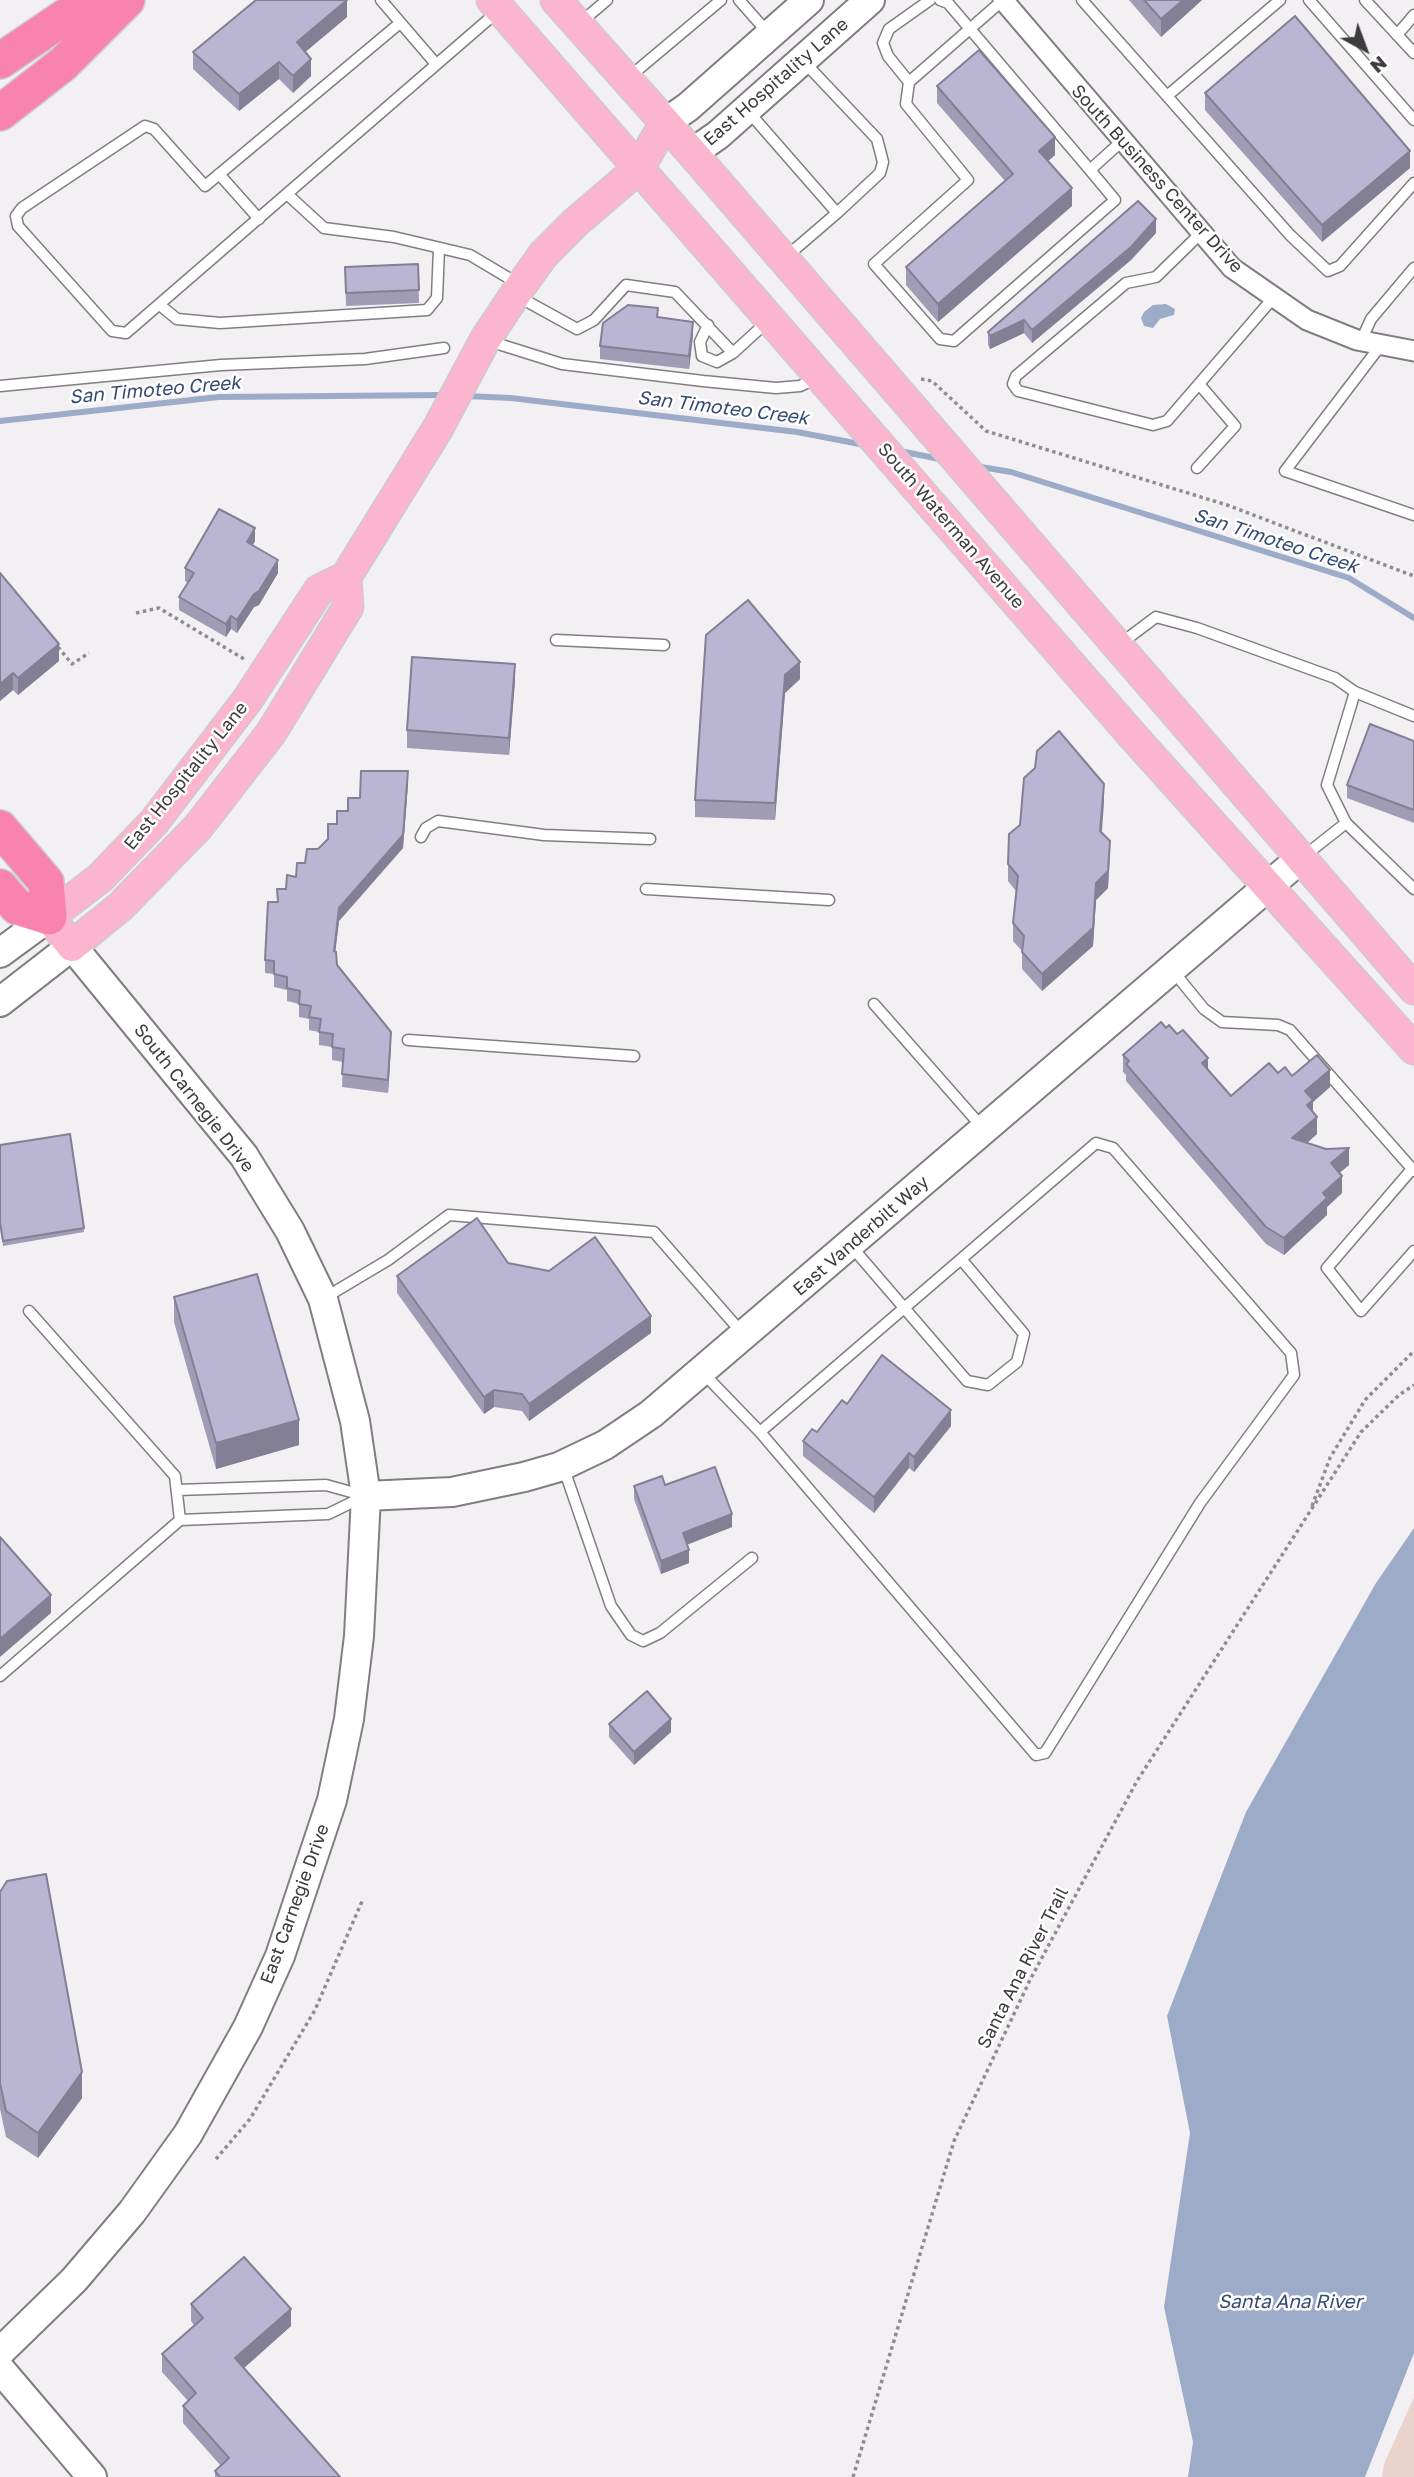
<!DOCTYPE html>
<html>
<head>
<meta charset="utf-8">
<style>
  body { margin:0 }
  #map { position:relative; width:1414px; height:2477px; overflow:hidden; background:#f3f0f3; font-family:"Golos Text",sans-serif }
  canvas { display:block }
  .north { position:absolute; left:1330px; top:14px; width:70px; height:70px; -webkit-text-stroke:5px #fff; paint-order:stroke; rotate:139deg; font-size:19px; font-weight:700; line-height:28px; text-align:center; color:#3d3b3d }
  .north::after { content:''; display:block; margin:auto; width:24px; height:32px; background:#3d3b3d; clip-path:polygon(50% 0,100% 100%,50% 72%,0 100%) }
</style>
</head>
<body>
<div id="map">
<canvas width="1414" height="2477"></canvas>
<div class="north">N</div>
</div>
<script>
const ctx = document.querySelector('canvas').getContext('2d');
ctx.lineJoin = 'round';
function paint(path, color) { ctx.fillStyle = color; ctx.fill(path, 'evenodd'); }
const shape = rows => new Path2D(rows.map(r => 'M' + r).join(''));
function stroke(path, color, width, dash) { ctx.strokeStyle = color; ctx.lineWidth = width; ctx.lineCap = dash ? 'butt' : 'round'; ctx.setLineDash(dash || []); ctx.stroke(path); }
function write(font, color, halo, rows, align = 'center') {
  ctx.font = font + ' "Golos Text",sans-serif'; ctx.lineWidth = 5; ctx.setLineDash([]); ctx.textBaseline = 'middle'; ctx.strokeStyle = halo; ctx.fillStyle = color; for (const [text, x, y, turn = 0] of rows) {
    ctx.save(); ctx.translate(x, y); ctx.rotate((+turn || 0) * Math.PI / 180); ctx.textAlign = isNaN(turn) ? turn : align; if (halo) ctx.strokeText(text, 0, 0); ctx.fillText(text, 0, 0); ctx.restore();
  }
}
const green = shape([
  [1414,2397,1414,2477,1382,2477,1384,2464]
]);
const water = shape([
  [1166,304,1175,309,1174,315,1160,319,1153,328,1144,326,1141,318,1144,312,1153,305],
  [1414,1528,1414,2353,1365,2477,1188,2477,1193,2442,1164,2307,1190,2133,1167,2016,1246,1812,1376,1583]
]);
const stream = shape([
  [466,396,511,398,797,432,865,445],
  [0,421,219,397,445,395],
  [900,451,944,460],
  [975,466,1011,472,1349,578,1414,618]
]);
const path = shape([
  [921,379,932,381,986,431,1227,505,1414,576],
  [136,613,159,608,244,659],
  [58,647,72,664,89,653],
  [1312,1506,1330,1458,1365,1400,1414,1351],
  [216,2159,250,2119,315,2010,363,1899],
  [853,2477,954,2141,1030,1980,1137,1781,1361,1432,1399,1395,1414,1385]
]);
const lane = shape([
  [381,0,436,64],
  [739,0,769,34],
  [930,0,889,29,883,43,888,56,909,82,906,104,968,180,874,264,940,339,954,341,1115,200,1090,170,1122,141],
  [940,0,948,3,1090,170],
  [1082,0,1290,235,1328,271,1340,266,1414,183],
  [1309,0,1414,120],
  [1365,0,1414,53],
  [581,22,607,0],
  [400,23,205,186,154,129,145,126,22,208,16,216,18,226,112,331,126,333,497,12],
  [1397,35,1414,15],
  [805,63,877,139,883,162,880,173,837,213],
  [628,78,721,0],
  [909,82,1003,0],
  [1167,96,1280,0],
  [747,110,837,213,787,256],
  [219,174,259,219],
  [287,194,324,228,394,237,470,255,517,283],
  [1202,232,1156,277,1126,283,1016,376,1013,384,1018,391,1153,425,1167,421,1274,297],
  [519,297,577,329,594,320,626,285,675,292,733,353,768,321],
  [161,306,177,319,220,323,427,310,437,298,439,248],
  [708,325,700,342,702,356,717,362,733,353],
  [489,341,562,364,703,381,776,388,800,386,817,378],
  [1361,341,1371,319,1414,268],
  [1381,345,1285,471,1414,515],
  [0,386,221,365,365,359,444,348],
  [1197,468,1235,426,1199,384],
  [556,640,664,645],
  [1120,644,1156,617,1197,628,1335,678,1355,692],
  [1414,716,1355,692,1327,785,1346,823,1414,889],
  [421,837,426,828,438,821,544,835,650,839],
  [1303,857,1346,823],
  [646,889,829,900],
  [1173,971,1204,1009,1222,1022,1278,1025,1290,1030,1414,1171],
  [874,1004,982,1127],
  [408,1040,634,1056],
  [1412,1169,1327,1268,1361,1311,1414,1251],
  [851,1246,967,1381,988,1385,1017,1362,1024,1334,961,1259],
  [326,1297,388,1260,449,1215,654,1232,743,1334],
  [703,1373,760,1432,1036,1755,1045,1753,1200,1503,1294,1375,1291,1353,1113,1148,1096,1143,760,1432],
  [564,1469,611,1606,631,1635,643,1641,660,1633,752,1558],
  [177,1490,326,1485,362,1495],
  [180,1520,328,1514,361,1498],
  [0,1676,180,1520,175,1476,29,1311]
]);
const street = shape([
  [1003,0,1232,268,1307,320,1357,340,1414,351]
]);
const secondary = shape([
  [665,123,688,107,809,0],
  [692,153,718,135,870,0],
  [0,953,49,917],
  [0,1002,72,946,244,1156,290,1231,323,1299,355,1421,366,1496,359,1636,349,1719,332,1800,280,1956,248,2027,188,2134,132,2212,74,2280,0,2352],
  [366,1496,452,1492,524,1477,559,1467,605,1445,651,1414,1300,859],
  [0,2369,92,2477]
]);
const primary = shape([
  [492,0,1132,735,1414,1049],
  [556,0,692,153,1414,989],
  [346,577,348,607,271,733,198,827,121,906,72,946,49,917,100,878,154,822,248,699,319,590,346,577,438,428,485,340,521,286,543,255,576,222,639,168,665,123]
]);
const highway = shape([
  [0,61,90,0],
  [0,113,63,64,127,0],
  [0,828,46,882,49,917,17,907,0,887]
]);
const wall = shape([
  [1129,0,1202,0,1161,37],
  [347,17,305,52,311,76,293,93,279,79,239,111,193,69,193,52],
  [937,86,1055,155,1048,161,1072,206,938,322,906,285,906,267,1005,181,937,103],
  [1205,93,1410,168,1322,242,1205,110],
  [1156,233,1131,260,1032,343,1024,333,990,349,988,345,988,332],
  [418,264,419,303,346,306,345,267],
  [693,335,689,369,600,359,600,346],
  [255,541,253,545,278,573,259,605,254,607,237,633,231,629,226,637,179,610,179,597,188,583,185,581,185,568],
  [0,573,59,661,18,695,13,690,0,701],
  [706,635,800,679,785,693,775,820,695,817,695,800],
  [515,681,509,755,407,748,407,730],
  [1414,741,1414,823,1347,798,1347,785],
  [408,784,403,848,339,921,335,951,337,965,391,1045,388,1093,342,1087,343,1062,332,1060,332,1047,319,1045,319,1032,309,1030,309,1019,299,1017,299,1004,287,1001,287,990,274,987,274,974,265,973,265,960,277,902,305,863,328,839,337,824,360,798],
  [1104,801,1102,832,1110,858,1108,888,1096,900,1093,946,1042,991,1022,969,1022,951,1013,941,1013,923,1016,891,1008,881,1008,864],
  [1123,1055,1208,1070,1231,1096,1278,1073,1292,1076,1330,1087,1313,1102,1313,1113,1317,1134,1307,1143,1349,1165,1339,1173,1342,1193,1327,1207,1327,1215,1284,1255,1266,1244,1126,1081,1126,1075,1123,1072],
  [0,1145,84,1228,84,1232,3,1246,0,1227],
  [508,1263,651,1333,529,1421,522,1411,494,1407,484,1414,397,1293,397,1276],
  [174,1297,299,1445,216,1469,174,1322],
  [847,1404,951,1426,914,1472,909,1468,874,1513,803,1456,803,1441,817,1432],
  [665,1485,732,1527,687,1545,689,1563,661,1574,634,1499,634,1486],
  [609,1724,671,1732,634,1765,609,1737],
  [0,1892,82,2098,38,2158,6,2137,0,2109],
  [191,2304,291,2326,244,2368,340,2477,215,2477,215,2471,221,2466,183,2423,183,2406,188,2401,162,2372,162,2354,194,2325,191,2321]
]);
const shadedWall = shape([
  [347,0,347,17,297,59,297,42],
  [1183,0,1202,0,1161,37,1161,19],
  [311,59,311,76,293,93,293,76],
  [279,62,279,79,239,111,239,94],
  [1055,137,1055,155,1039,169,1039,151],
  [1410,151,1410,168,1322,242,1322,225],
  [1072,188,1072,206,938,322,938,304],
  [1156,219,1156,233,1131,260,1032,343,1032,330],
  [1024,320,1024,333,990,349,990,336],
  [693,322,693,335,689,369,689,356],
  [255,528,255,541,247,555,247,542],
  [278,560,278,573,259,605,254,607,237,633,237,620,254,594],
  [231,616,231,629,226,637,226,624],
  [59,644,59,661,18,695,18,678],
  [800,662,800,679,785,693,775,820,775,803,785,675],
  [515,664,515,681,509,755,509,738],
  [13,673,13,690,0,701,0,684],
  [408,771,408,784,403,848,339,921,334,964,334,951,339,908],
  [1104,784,1104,801,1100,848,1100,831],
  [1110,841,1108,888,1096,900,1093,946,1042,991,1042,974,1096,883],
  [391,1032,391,1045,388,1093,388,1080],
  [1208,1058,1208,1075,1202,1063],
  [1330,1070,1330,1087,1313,1102,1313,1117,1307,1123,1305,1091],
  [1317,1117,1317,1134,1292,1156,1292,1138],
  [1349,1148,1349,1165,1331,1180,1331,1163],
  [1342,1176,1342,1193,1327,1207,1327,1215,1284,1255,1284,1238,1323,1193],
  [651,1316,651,1333,529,1421,529,1404],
  [494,1390,494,1407,484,1414,484,1397],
  [951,1410,951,1426,914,1472,914,1457],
  [299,1420,299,1445,216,1469,216,1443],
  [909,1453,909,1468,874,1513,874,1497],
  [732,1514,732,1527,683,1546,683,1533],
  [689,1550,689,1563,661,1574,661,1561],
  [51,1595,51,1613,0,1657,0,1639],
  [671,1719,671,1732,634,1765,634,1752],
  [82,2072,82,2098,38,2158,38,2133],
  [291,2309,291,2326,235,2376,235,2358]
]);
const building = shape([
  [256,0,347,0,297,42,311,59,293,76,279,62,239,94,193,52,256,0],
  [1144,0,1183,0,1161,19,1144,0],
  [1295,16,1410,151,1322,225,1205,93,1295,16],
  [979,50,1055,137,1039,151,1072,188,938,304,906,267,1013,174,937,86,979,50],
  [1138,201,1156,219,1131,247,1032,330,1024,320,990,336,988,332,1138,201],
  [418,264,419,290,346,293,345,267,418,264],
  [628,305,658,308,657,317,693,322,689,356,600,346,603,323,628,305],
  [219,509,255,528,247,542,278,560,259,591,254,594,237,620,231,616,226,624,179,597,194,573,185,568,219,509],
  [0,573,59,644,18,678,13,673,0,684,0,573],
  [748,600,800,662,785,675,775,803,695,800,706,635,748,600],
  [412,657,515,664,509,738,407,730,412,657],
  [1370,724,1414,741,1414,810,1347,785,1370,724],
  [1059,731,1104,784,1100,831,1110,841,1108,871,1096,883,1093,928,1042,974,1022,952,1024,936,1013,923,1018,876,1008,864,1009,834,1020,825,1024,778,1035,768,1037,751,1059,731],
  [361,771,408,771,403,835,339,908,334,951,336,952,337,965,391,1032,388,1080,342,1074,344,1049,332,1047,333,1034,319,1032,321,1019,309,1017,311,1006,299,1004,300,991,287,988,287,977,274,974,274,961,265,960,268,902,278,902,277,889,286,889,287,875,296,877,297,863,305,863,307,849,318,849,328,839,328,824,337,824,337,811,348,811,348,798,360,798,361,771],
  [1161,1022,1166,1028,1169,1025,1177,1034,1183,1030,1208,1058,1202,1063,1231,1096,1269,1063,1278,1073,1285,1067,1292,1076,1317,1055,1330,1070,1305,1091,1313,1100,1307,1105,1317,1117,1292,1138,1326,1149,1349,1148,1331,1163,1342,1176,1323,1193,1327,1198,1284,1238,1266,1227,1126,1064,1129,1061,1123,1055,1161,1022],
  [70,1134,84,1228,3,1241,0,1222,0,1145,70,1134],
  [477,1218,508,1263,549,1271,595,1237,651,1316,529,1404,522,1394,494,1390,484,1397,397,1276,477,1218],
  [257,1274,299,1420,216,1443,174,1297,257,1274],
  [882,1355,951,1410,914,1457,909,1453,874,1497,803,1441,812,1429,817,1432,842,1400,847,1404,882,1355],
  [715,1467,732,1514,683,1533,689,1550,661,1561,634,1486,662,1476,665,1485,715,1467],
  [0,1537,51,1595,0,1639,0,1537],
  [647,1691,671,1719,634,1752,609,1724,647,1691],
  [46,1874,82,2072,38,2133,6,2111,0,2083,0,1892,7,1881,46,1874],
  [244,2257,291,2309,235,2358,340,2477,220,2477,215,2471,229,2458,183,2406,196,2393,162,2354,203,2318,191,2304,244,2257]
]);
const streetNames = [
  ["East Hospitality Lane",776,82,-41],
  ["South Business Center Drive",1157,179,48],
  ["South Waterman Avenue",951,526,49],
  ["East Hospitality Lane",186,776,-51],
  ["South Carnegie Drive",194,1098,52],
  ["East Vanderbilt Way",861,1236,-41],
  ["East Carnegie Drive",295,1904,-70],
  ["Santa Ana River Trail",1023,1968,-63]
];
const waterNames = [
  ["San Timoteo Creek",155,390,-5],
  ["San Timoteo Creek",723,408,7],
  ["San Timoteo Creek",1276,541,18],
  ["Santa Ana River",1290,2302]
];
paint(green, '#ead2cd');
paint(water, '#9cabc7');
stroke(stream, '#9cabc7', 6);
stroke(lane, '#817e81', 13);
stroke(street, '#817e81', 23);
stroke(secondary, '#817e81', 32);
stroke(primary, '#cdcccd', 33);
stroke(highway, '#cdcccd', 38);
stroke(path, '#8f8d8f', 3.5, [3.5, 3.5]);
stroke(lane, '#fff', 10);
stroke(street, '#fff', 19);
stroke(secondary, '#fff', 28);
stroke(primary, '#fbb5ce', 30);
stroke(highway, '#f884ae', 35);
paint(wall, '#a19cb6');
paint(shadedWall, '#837f94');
paint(building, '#bbb5d4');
stroke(building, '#837f94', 2);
write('18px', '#3d3b3d', '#fff', streetNames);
write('italic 19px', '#364b74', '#fff', waterNames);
</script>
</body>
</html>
